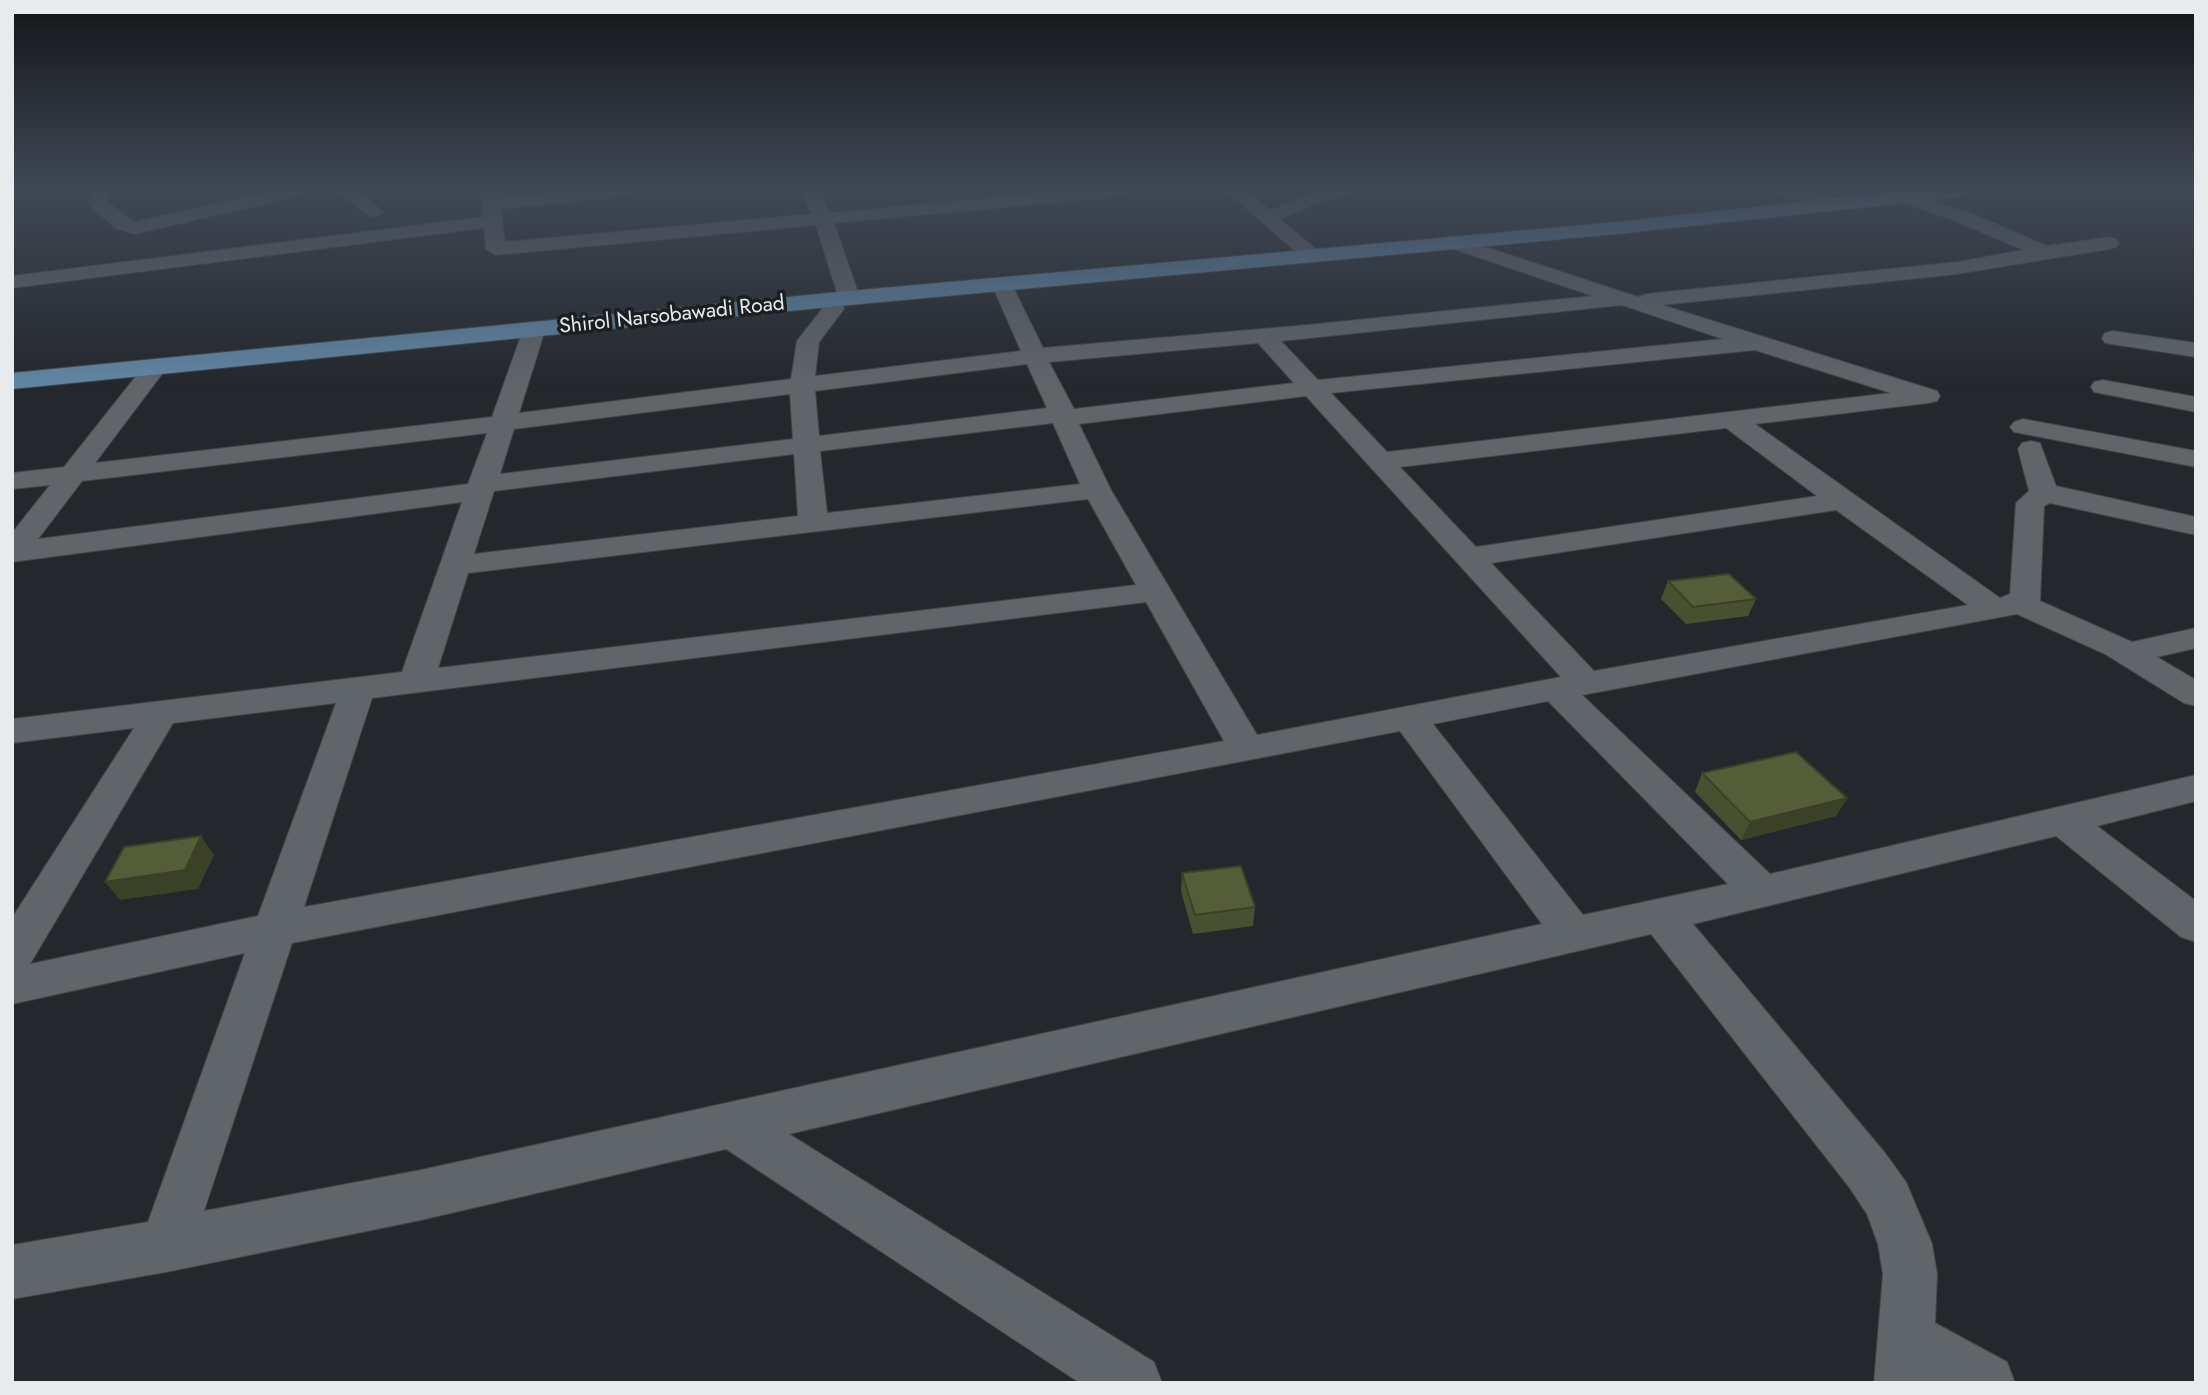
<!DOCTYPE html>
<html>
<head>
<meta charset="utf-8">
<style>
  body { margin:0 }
  #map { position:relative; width:2208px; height:1395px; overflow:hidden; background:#24282c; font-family:Jost,sans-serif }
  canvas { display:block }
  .frame { position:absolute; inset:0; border:14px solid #e8ebee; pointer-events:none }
</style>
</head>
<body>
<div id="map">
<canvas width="2208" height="1395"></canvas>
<div class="frame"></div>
</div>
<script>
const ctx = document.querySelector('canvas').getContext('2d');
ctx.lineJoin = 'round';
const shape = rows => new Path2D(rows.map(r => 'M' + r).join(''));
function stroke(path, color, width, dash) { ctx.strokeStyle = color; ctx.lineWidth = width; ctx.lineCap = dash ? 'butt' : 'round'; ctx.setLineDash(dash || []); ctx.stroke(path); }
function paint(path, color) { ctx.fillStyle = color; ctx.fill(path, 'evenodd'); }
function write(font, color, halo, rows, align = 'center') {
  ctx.font = font + ' Jost,sans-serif'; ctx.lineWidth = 7; ctx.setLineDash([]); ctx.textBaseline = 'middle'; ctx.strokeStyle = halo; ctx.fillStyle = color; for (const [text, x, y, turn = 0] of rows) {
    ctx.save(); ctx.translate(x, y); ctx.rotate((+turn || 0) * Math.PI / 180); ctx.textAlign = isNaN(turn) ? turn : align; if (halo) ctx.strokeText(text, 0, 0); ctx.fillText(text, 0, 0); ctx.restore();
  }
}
const minor = shape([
  [94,191,112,191,106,201,135,222,272,191,305,191,302,195,135,234,117,229,90,206,87,202,94,191],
  [337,191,358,191,384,212,375,217,369,216,337,191],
  [481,191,499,191,500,198,568,191,631,191,622,196,501,209,505,242,812,214,801,191,819,191,830,213,1062,191,1130,191,1121,196,834,223,860,298,857,303,842,303,844,309,819,342,815,376,1021,351,992,285,995,281,1002,279,1009,281,1012,285,1043,348,1307,325,1593,296,1445,246,1442,242,1445,238,1452,236,1638,297,1646,294,1957,262,2023,250,1956,221,1899,201,1896,197,1905,192,1970,213,2047,246,2109,237,2116,239,2119,243,2116,247,2109,249,1957,274,1662,305,1937,391,1940,396,1937,401,1928,403,1755,424,2000,598,2010,594,2016,503,2029,491,2018,449,2022,443,2031,441,2040,443,2056,486,2196,517,2196,535,2050,503,2044,506,2040,601,2132,642,2196,628,2196,648,2157,657,2196,680,2196,706,2184,703,2105,654,2017,614,1582,695,1770,874,2196,775,2196,801,2097,826,2196,901,2196,942,2181,937,2056,836,1693,924,1885,1153,1906,1182,1932,1244,1937,1274,1935,1323,2007,1362,2015,1383,1874,1383,1883,1274,1878,1244,1867,1214,1849,1187,1651,934,789,1134,1154,1362,1162,1383,1080,1383,726,1149,421,1220,166,1272,12,1299,12,1245,148,1222,245,953,12,1004,12,918,134,728,12,743,12,719,402,672,462,502,12,562,12,533,50,485,12,489,12,473,64,467,148,361,156,359,164,361,168,366,95,463,492,417,523,330,526,325,534,323,542,325,545,330,519,413,791,379,797,341,822,309,819,300,822,295,830,294,838,296,816,225,496,255,486,249,484,228,12,288,12,276,483,217,481,191],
  [1622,305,1723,339,1318,380,1281,341,1622,305],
  [1258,343,1294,383,1074,409,1049,362,1258,343],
  [1755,350,1891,393,1387,452,1331,393,1755,350],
  [1027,364,1047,408,819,436,815,391,1027,364],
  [790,394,793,439,500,474,514,429,790,394],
  [1306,396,1561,677,1257,735,1111,490,1079,424,1306,396],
  [1053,423,1080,484,827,513,820,451,1053,423],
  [1726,428,1817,496,1476,547,1400,467,1726,428],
  [487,433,468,484,38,539,82,481,487,433],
  [794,454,798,516,474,554,494,491,794,454],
  [1088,499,1136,585,438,668,468,573,1088,499],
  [1836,510,1968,605,1594,671,1491,563,1836,510],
  [1146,602,1224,741,304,907,372,698,1146,602],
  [1548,701,1728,884,1583,915,1433,724,1548,701],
  [336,703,258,916,30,964,173,723,336,703],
  [1400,731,1542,924,421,1170,204,1211,292,943,1400,731],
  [1227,191,1247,191,1270,210,1319,191,1351,191,1348,195,1319,202,1280,219,1319,252,1322,256,1319,260,1312,262,1305,260,1227,191],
  [1773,191,1805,191,1844,200,1847,204,1838,209,1776,195,1773,191],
  [2113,331,2196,343,2196,357,2105,343,2102,338,2105,333,2113,331],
  [2103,380,2196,397,2196,412,2094,392,2091,387,2094,382,2103,380],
  [2023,419,2196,451,2196,467,2014,432,2010,427,2014,422,2023,419]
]);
const major = shape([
  [1903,191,1968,191,1958,197,1617,234,849,305,12,389,12,373,849,291,1617,222,1903,191]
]);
const wall = shape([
  [1668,581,1756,599,1748,616,1686,624,1661,599],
  [1702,773,1847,798,1836,816,1741,840,1695,792],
  [1182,873,1255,907,1253,926,1193,934,1181,891]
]);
const shadedWall = shape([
  [1847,798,1836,816,1741,840,1750,822],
  [201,836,214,855,198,889,120,900,105,882]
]);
const building = shape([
  [1729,574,1756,599,1693,607,1668,581,1729,574],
  [1796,752,1847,798,1750,822,1702,773,1796,752],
  [201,836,185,870,105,882,124,847,201,836],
  [1241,866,1255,907,1195,915,1182,873,1241,866]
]);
const farStreetnames = [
  ["Shirol Narsobawadi Road",672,316,-6]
];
stroke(minor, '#424549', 2);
stroke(major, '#424549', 2);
paint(minor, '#606569');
paint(major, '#6085a3');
paint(wall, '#48502f');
paint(shadedWall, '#3b4126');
paint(building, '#545d37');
stroke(building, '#3b4126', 2);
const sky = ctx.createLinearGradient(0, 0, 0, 386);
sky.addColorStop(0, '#141618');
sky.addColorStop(0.49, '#3f4856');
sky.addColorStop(1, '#3f485600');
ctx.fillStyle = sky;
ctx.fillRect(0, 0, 2208, 386);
write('21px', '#e8ebee', '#1b1f22', farStreetnames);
</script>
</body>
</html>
